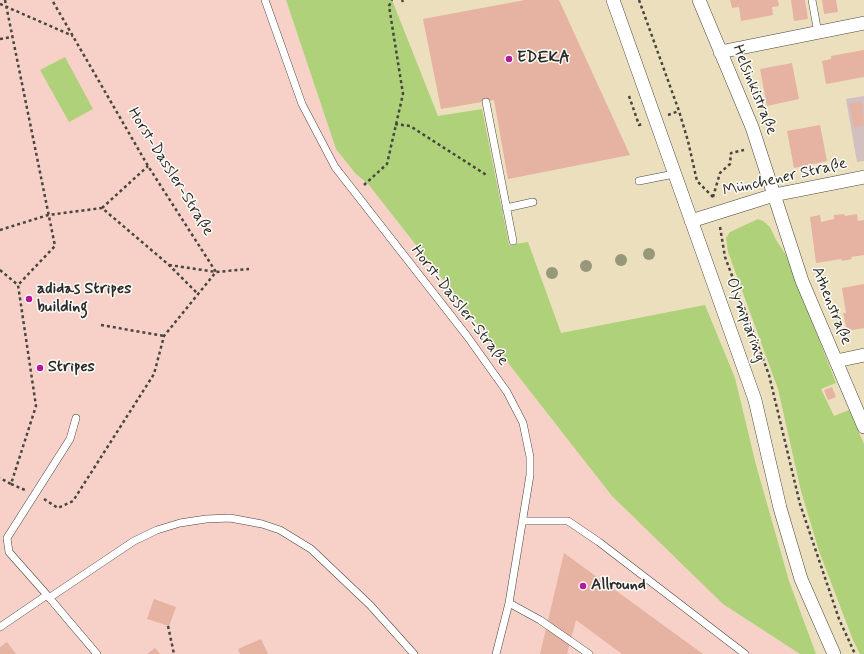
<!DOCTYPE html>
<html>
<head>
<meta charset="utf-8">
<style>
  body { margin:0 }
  canvas { display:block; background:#ecdfbd }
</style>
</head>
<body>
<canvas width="864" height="654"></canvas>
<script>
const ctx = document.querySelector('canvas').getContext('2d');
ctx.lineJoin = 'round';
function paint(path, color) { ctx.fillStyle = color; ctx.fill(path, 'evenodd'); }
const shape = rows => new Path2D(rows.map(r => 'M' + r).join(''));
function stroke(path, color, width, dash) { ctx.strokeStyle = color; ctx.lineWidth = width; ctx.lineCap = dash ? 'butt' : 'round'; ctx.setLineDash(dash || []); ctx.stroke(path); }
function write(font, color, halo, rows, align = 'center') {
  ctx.font = font + ' Mynerve,sans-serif'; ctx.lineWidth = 3; ctx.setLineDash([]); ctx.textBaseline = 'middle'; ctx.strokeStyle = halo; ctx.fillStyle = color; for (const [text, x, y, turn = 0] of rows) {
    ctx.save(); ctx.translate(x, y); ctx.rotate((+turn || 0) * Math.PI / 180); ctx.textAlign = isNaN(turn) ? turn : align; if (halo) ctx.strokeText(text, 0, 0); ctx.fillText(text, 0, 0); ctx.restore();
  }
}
const built = shape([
  [0,0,286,0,336,149,355,173,369,185,612,496,723,604,800,654,0,654]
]);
const industrial = shape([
  [864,96,864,161,857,162,846,99]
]);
const green = shape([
  [286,0,392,0,438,116,482,109,509,245,528,242,561,333,705,305,735,378,756,465,789,581,816,654,800,654,723,604,612,496,369,185,355,173,336,149],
  [65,57,93,109,69,122,40,70],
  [758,219,763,221,770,227,776,240,786,255,836,383,821,389,834,416,849,410,864,444,864,654,860,654,853,640,819,551,801,491,778,389,728,252,726,238,730,232]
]);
const building = shape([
  [525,0,559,0,630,155,508,179,494,100,441,109,423,19],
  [730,0,778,0,779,6,772,7,773,15,741,21,739,7,732,8],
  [791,0,805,0,808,19,794,21],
  [822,0,836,0,838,12,824,14],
  [864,50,864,77,826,84,822,61,831,59,831,56],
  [792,63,799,99,767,106,760,69],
  [862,102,864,125,854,127,849,104],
  [820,125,827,161,794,168,787,131],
  [844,214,845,216,857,214,858,221,864,220,864,255,851,257,852,259,842,261,841,259,816,263,810,217,820,215,821,222,834,219,834,215],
  [864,284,864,328,847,331,843,313,846,313,842,288],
  [832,387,836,397,828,400,824,390],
  [564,553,703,654,622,654,576,620,567,654,540,654],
  [154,599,176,607,169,626,147,619],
  [261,639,268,654,240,654,238,649],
  [7,642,16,654,0,654,0,647],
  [155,648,160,654,147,654]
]);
const path = shape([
  [5,0,55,246,18,285],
  [402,0,403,2],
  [639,0,679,111,688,141,697,181,714,198],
  [0,4,73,36],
  [0,39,12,37],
  [629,96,639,125,642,124],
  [668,115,679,111],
  [395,124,410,126,488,176],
  [364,185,387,164,403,94,389,6,392,0],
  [713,197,720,173,730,164,731,153,744,150],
  [102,208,148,166],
  [720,227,725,257,769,375,800,504,839,619,855,654],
  [0,230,48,215,102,208,169,265,198,294],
  [169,265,216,272,249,269],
  [0,270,18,285,36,406,11,484,0,478],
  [101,325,164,336],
  [11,484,25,490],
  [44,499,58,508,73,501,154,374,164,336,216,272,148,166,52,0],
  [168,626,174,654]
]);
const lane = shape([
  [265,0,302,104,335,167,467,336,507,392,523,423,530,457,530,475,509,603,496,654],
  [812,0,818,33],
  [486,102,513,241],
  [639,181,674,174],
  [506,208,533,202],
  [524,521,568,521,599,542,745,654],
  [47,595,9,552,7,538,70,439,76,418],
  [49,598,134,541,157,530,180,523,206,519,230,518,262,524,280,530,311,549,370,605,414,654],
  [509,603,540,620,589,654],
  [0,627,47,595,97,654]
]);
const street = shape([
  [613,0,755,400,780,508,801,579,834,654],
  [699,0,752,127,802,281,864,427],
  [720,52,864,23],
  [691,221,774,195,864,177],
  [836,361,864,355]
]);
const trees = [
  [649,254],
  [621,260],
  [586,266],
  [552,273]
];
const markers = [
  [509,59,4,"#b5179e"],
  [29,299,4,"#b5179e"],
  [40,368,4,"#b5179e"],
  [583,586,4,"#b5179e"]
];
const poiNames = [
  ["EDEKA",517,59],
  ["adidas Stripes",37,290],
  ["building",37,308],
  ["Stripes",48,368],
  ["Allround",591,586]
];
const streetNames = [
  ["Helsinkistraße",754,90,68],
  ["Horst-Dassler-Straße",170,172,58],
  ["Münchener Straße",785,178,-13],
  ["Horst-Dassler-Straße",459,306,52],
  ["Athenstraße",831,306,68],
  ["Olympiaring",745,320,70]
];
paint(built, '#f7d1c8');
paint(industrial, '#d2bfc0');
paint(green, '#aed17a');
paint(building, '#e6b2a1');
stroke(lane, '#484641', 8);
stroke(street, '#484641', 14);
stroke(path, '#484641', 2.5, [3, 3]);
stroke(lane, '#fff', 7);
stroke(street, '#fff', 13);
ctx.fillStyle = '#97987a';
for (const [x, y] of trees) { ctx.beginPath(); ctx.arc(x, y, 6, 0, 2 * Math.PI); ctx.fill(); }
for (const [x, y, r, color] of markers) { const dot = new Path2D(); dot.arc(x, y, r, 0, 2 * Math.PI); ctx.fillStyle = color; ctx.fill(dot); stroke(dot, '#fdfcf7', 1.5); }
write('bold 16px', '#2b2b2b', '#fdfcf7', poiNames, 'left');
write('16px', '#2b2b2b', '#fdfcf7', streetNames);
</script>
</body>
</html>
